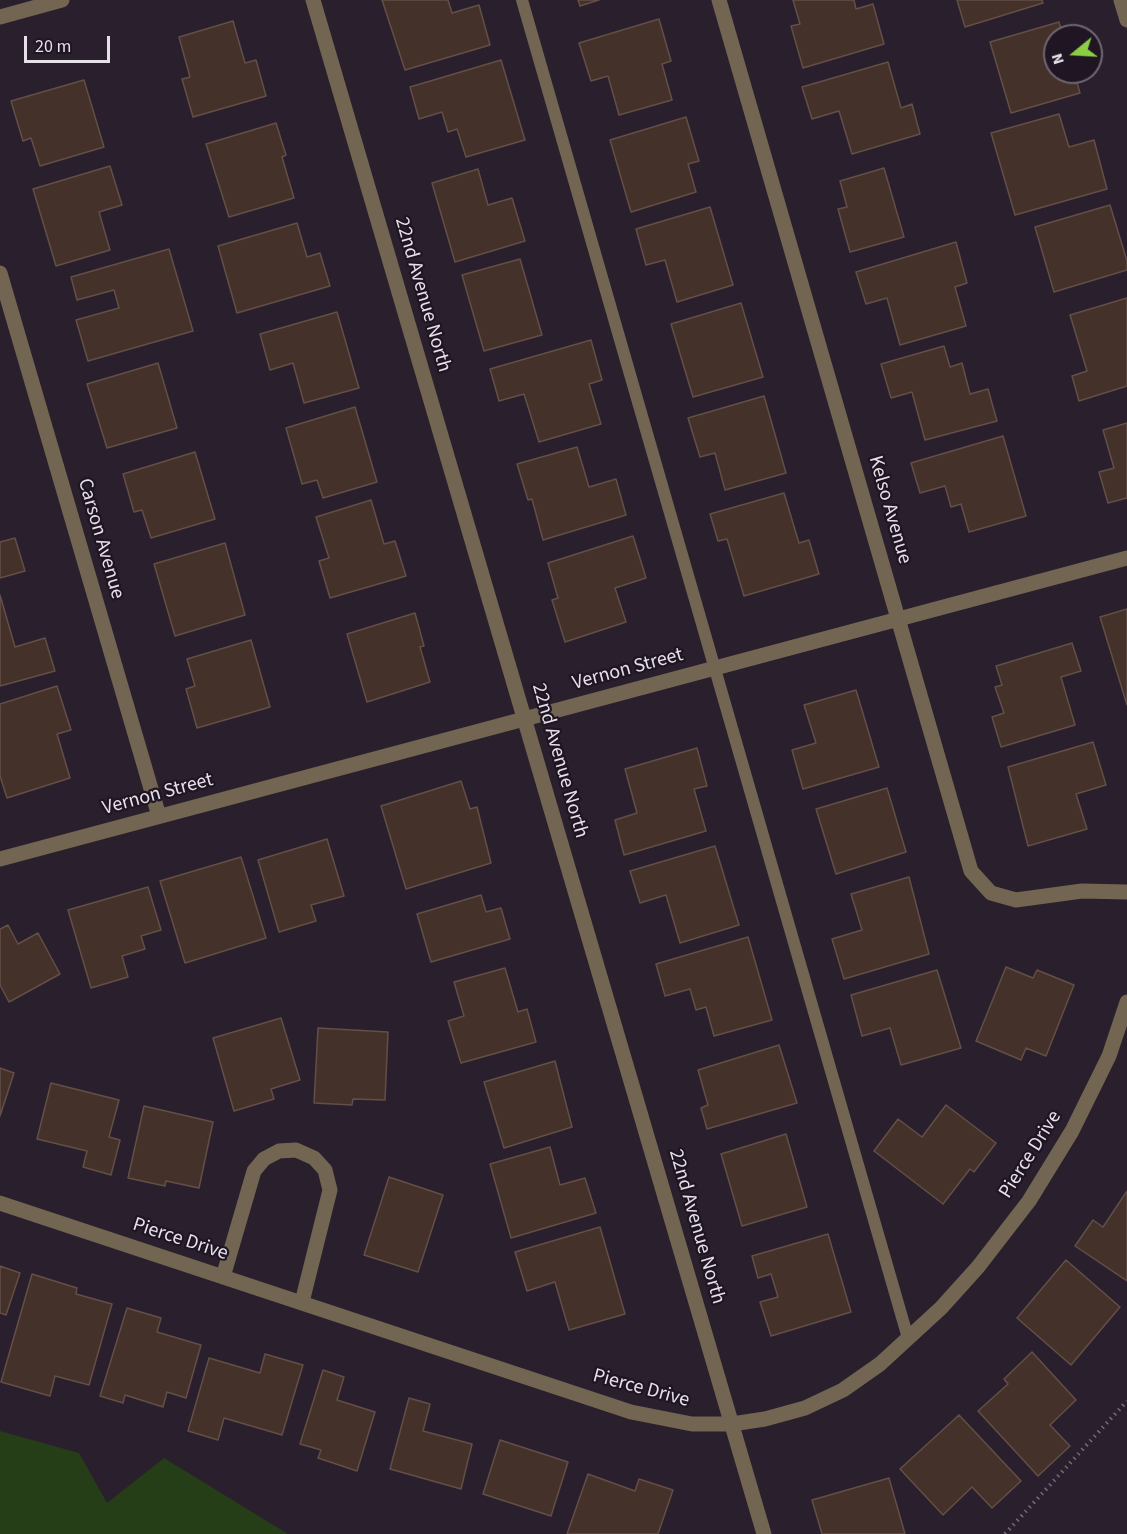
<!DOCTYPE html>
<html>
<head>
<meta charset="utf-8">
<style>
  body { margin:0 }
  #map { position:relative; width:1127px; height:1534px; overflow:hidden; background:#291f2d; font-family:"Source Sans 3",sans-serif }
  canvas { display:block }
  .north { position:absolute; left:1043px; top:24px; width:60px; height:60px; box-sizing:border-box; background:#1f1523; border:2px solid #6f6672; border-radius:50%; rotate:252deg; font-size:16px; font-weight:700; line-height:24px; text-align:center; color:#e6e0e9 }
  .north::after { content:''; display:block; margin:auto; width:21px; height:27px; background:#8bce46; clip-path:polygon(50% 0,100% 100%,50% 72%,0 100%) }
  .scale { position:absolute; left:24px; top:36px; width:86px; height:27px; box-sizing:border-box; border:3px solid #e6e0e9; border-top:0; padding-left:8px; font-size:18px; line-height:21px; white-space:nowrap; color:#e6e0e9; -webkit-text-stroke:4px #1f1523; paint-order:stroke }
</style>
</head>
<body>
<div id="map">
<canvas width="1127" height="1534"></canvas>
<div class="north">N</div>
<div class="scale">20 m</div>
</div>
<script>
const ctx = document.querySelector('canvas').getContext('2d');
ctx.lineJoin = 'round';
function paint(path, color) { ctx.fillStyle = color; ctx.fill(path, 'evenodd'); }
const shape = rows => new Path2D(rows.map(r => 'M' + r).join(''));
function stroke(path, color, width, dash) { ctx.strokeStyle = color; ctx.lineWidth = width; ctx.lineCap = dash ? 'butt' : 'round'; ctx.setLineDash(dash || []); ctx.stroke(path); }
function write(font, color, halo, rows, align = 'center') {
  ctx.font = font + ' "Source Sans 3",sans-serif'; ctx.lineWidth = 4.5; ctx.setLineDash([]); ctx.textBaseline = 'middle'; ctx.strokeStyle = halo; ctx.fillStyle = color; for (const [text, x, y, turn = 0] of rows) {
    ctx.save(); ctx.translate(x, y); ctx.rotate((+turn || 0) * Math.PI / 180); ctx.textAlign = isNaN(turn) ? turn : align; if (halo) ctx.strokeText(text, 0, 0); ctx.fillText(text, 0, 0); ctx.restore();
  }
}
const green = shape([
  [0,1431,79,1453,107,1503,164,1458,288,1534,0,1534]
]);
const building = shape([
  [382,0,448,0,452,13,479,5,490,45,405,70,382,0],
  [578,0,599,0,580,6,578,0],
  [793,0,854,0,856,9,873,4,884,44,803,68,791,26,800,24,793,0],
  [957,0,1042,0,1043,3,965,27,957,0],
  [659,19,671,61,662,64,672,100,619,115,608,76,591,81,579,43,659,19],
  [233,21,245,63,256,60,266,96,193,117,182,79,190,77,179,37,233,21],
  [1059,22,1063,36,1055,36,1055,72,1074,72,1080,93,1011,113,990,42,1059,22],
  [501,60,525,140,466,157,457,129,448,132,442,112,419,119,410,87,501,60],
  [888,62,901,108,912,104,920,134,852,154,839,111,812,119,802,87,888,62],
  [84,80,104,147,40,166,31,138,23,141,11,101,84,80],
  [1059,114,1069,147,1094,140,1107,189,1015,215,991,133,1059,114],
  [686,117,699,161,688,164,696,192,631,212,610,140,686,117],
  [276,123,286,155,282,157,294,198,229,217,206,144,276,123],
  [110,166,122,205,99,212,110,250,56,266,33,189,110,166],
  [884,168,904,237,850,252,838,209,847,207,840,181,884,168],
  [478,169,488,205,512,198,525,241,455,262,432,183,478,169],
  [1110,205,1127,261,1127,270,1054,292,1035,227,1110,205],
  [710,207,733,285,677,302,665,260,646,265,636,229,710,207],
  [297,223,307,257,320,253,330,286,237,313,218,246,297,223],
  [956,242,967,283,955,287,966,326,900,345,887,298,866,304,856,272,956,242],
  [169,249,193,331,88,361,76,320,119,308,114,290,77,300,71,277,169,249],
  [520,259,542,335,484,351,462,275,520,259],
  [1127,298,1127,386,1079,401,1072,376,1087,371,1070,315,1127,298],
  [741,303,763,377,693,397,671,324,741,303],
  [337,312,359,388,304,403,293,363,270,370,260,334,337,312],
  [591,340,602,380,589,384,601,424,539,442,524,394,499,401,490,369,591,340],
  [944,346,950,367,962,363,970,394,988,389,997,421,925,440,912,392,891,398,881,364,944,346],
  [158,363,177,428,107,448,87,384,158,363],
  [764,396,786,473,725,490,715,453,700,457,688,418,764,396],
  [355,407,377,482,323,498,317,480,302,484,286,428,355,407],
  [1127,423,1127,498,1108,503,1099,472,1114,468,1103,430,1127,423],
  [1003,436,1026,516,969,532,961,504,951,507,945,486,920,493,911,463,1003,436],
  [577,447,589,487,616,479,626,515,543,540,532,499,528,500,517,464,577,447],
  [195,452,215,519,151,538,142,510,134,512,123,474,195,452],
  [784,493,799,543,809,540,819,574,744,596,727,539,718,541,710,514,784,493],
  [371,500,384,544,395,541,406,576,330,598,319,561,329,558,316,517,371,500],
  [633,536,646,578,615,588,626,622,565,642,552,600,558,598,548,563,633,536],
  [15,538,25,571,0,578,0,542,15,538],
  [225,543,245,615,175,636,154,564,225,543],
  [0,595,15,647,45,638,55,671,0,686,0,595],
  [1127,609,1127,705,1100,617,1127,609],
  [415,613,424,646,420,647,430,682,367,702,347,634,415,613],
  [251,640,270,707,197,728,186,689,195,686,187,659,251,640],
  [1072,643,1081,671,1061,677,1075,725,1001,747,992,717,1004,713,995,687,1002,685,996,666,1072,643],
  [57,686,71,730,57,734,70,778,7,798,0,776,0,704,57,686],
  [856,690,879,767,803,789,792,750,816,743,804,705,856,690],
  [1093,742,1106,785,1076,794,1087,829,1028,846,1008,767,1093,742],
  [697,748,707,786,694,789,706,831,624,855,615,820,637,813,625,769,697,748],
  [461,781,470,809,477,807,491,863,406,889,381,806,461,781],
  [887,788,906,852,836,874,816,809,887,788],
  [327,839,344,896,311,905,316,921,279,932,258,860,327,839],
  [715,846,739,925,680,943,666,895,640,903,630,871,715,846],
  [241,857,266,938,185,963,160,881,241,857],
  [909,877,929,954,844,979,832,939,862,930,851,894,909,877],
  [148,887,161,930,141,936,145,949,122,956,128,977,91,988,68,910,148,887],
  [481,895,486,912,501,908,510,939,431,962,417,914,481,895],
  [8,925,18,944,38,933,60,974,9,1002,0,985,0,929,8,925],
  [748,937,772,1020,714,1036,706,1007,696,1010,690,989,665,996,656,964,748,937],
  [1006,967,1033,978,1037,970,1074,985,1046,1056,1026,1048,1021,1060,976,1041,1006,967],
  [505,968,518,1012,527,1009,536,1042,461,1063,448,1021,464,1016,454,982,505,968],
  [937,970,961,1048,901,1065,890,1028,862,1036,851,995,937,970],
  [281,1018,300,1080,271,1089,274,1099,234,1111,213,1038,281,1018],
  [318,1028,388,1032,385,1100,353,1099,352,1105,314,1103,318,1028],
  [779,1045,797,1103,707,1129,701,1108,708,1105,698,1070,779,1045],
  [555,1061,572,1127,504,1148,484,1082,555,1061],
  [0,1068,14,1073,0,1116,0,1068],
  [51,1083,119,1100,109,1137,120,1140,111,1175,83,1167,87,1151,37,1139,51,1083],
  [946,1105,996,1143,974,1172,970,1169,943,1204,874,1151,898,1119,922,1137,946,1105],
  [144,1106,213,1122,199,1188,166,1181,165,1186,128,1178,144,1106],
  [786,1134,807,1207,742,1226,721,1154,786,1134],
  [550,1147,560,1185,585,1178,596,1213,511,1238,490,1164,550,1147],
  [389,1177,443,1195,418,1272,364,1255,389,1177],
  [1127,1191,1127,1281,1075,1246,1093,1220,1103,1227,1127,1191],
  [600,1227,625,1314,569,1330,555,1282,527,1291,515,1252,600,1227],
  [828,1234,851,1312,771,1336,760,1302,778,1297,771,1274,758,1278,752,1256,828,1234],
  [1066,1260,1120,1307,1071,1365,1017,1318,1066,1260],
  [0,1266,20,1273,6,1315,0,1313,0,1266],
  [32,1274,77,1288,76,1294,112,1304,89,1385,55,1376,50,1396,1,1382,32,1274],
  [127,1308,161,1318,157,1332,201,1345,186,1398,167,1392,163,1407,125,1395,123,1403,100,1396,127,1308],
  [1032,1352,1076,1400,1050,1425,1070,1446,1038,1476,978,1411,1008,1384,1004,1379,1032,1352],
  [265,1354,303,1365,282,1435,224,1418,218,1440,188,1431,209,1358,260,1373,265,1354],
  [323,1370,344,1377,337,1400,375,1412,357,1471,318,1458,321,1450,300,1444,323,1370],
  [409,1398,430,1404,423,1431,472,1444,461,1489,390,1469,409,1398],
  [959,1415,1021,1481,992,1508,972,1487,943,1515,900,1469,959,1415],
  [500,1440,568,1462,551,1516,483,1494,500,1440],
  [588,1474,635,1491,639,1479,673,1490,658,1534,567,1534,588,1474],
  [889,1478,905,1534,822,1534,812,1500,889,1478]
]);
const path = shape([
  [1005,1534,1127,1401]
]);
const service = shape([
  [522,0,908,1338]
]);
const minor = shape([
  [313,0,764,1534],
  [719,0,971,871,991,893,1016,900,1082,891,1127,892],
  [1121,0,1127,20],
  [0,17,62,0],
  [0,273,159,816],
  [0,859,1127,558],
  [0,1203,631,1412,692,1424,732,1424,765,1419,805,1408,843,1390,880,1364,941,1308,978,1267,1029,1201,1072,1131,1109,1056,1127,1002],
  [223,1277,254,1171,264,1159,279,1151,296,1150,314,1158,325,1170,330,1190,302,1302]
]);
const streetNames = [
  ["22nd Avenue North",422,295,74],
  ["Kelso Avenue",889,510,74],
  ["Carson Avenue",100,539,74],
  ["Vernon Street",628,670,-15],
  ["22nd Avenue North",559,761,74],
  ["Vernon Street",158,795,-15],
  ["Pierce Drive",1031,1155,-58],
  ["22nd Avenue North",696,1227,74],
  ["Pierce Drive",180,1240,18],
  ["Pierce Drive",641,1389,15]
];
paint(green, '#253e18');
paint(building, '#44322a');
stroke(building, '#634f47', 1.5);
stroke(path, '#746c78', 4, [1.5, 4.5]);
stroke(service, '#726551', 12);
stroke(minor, '#726551', 15);
write('20px', '#e6e0e9', '#1f1523', streetNames);
</script>
</body>
</html>
